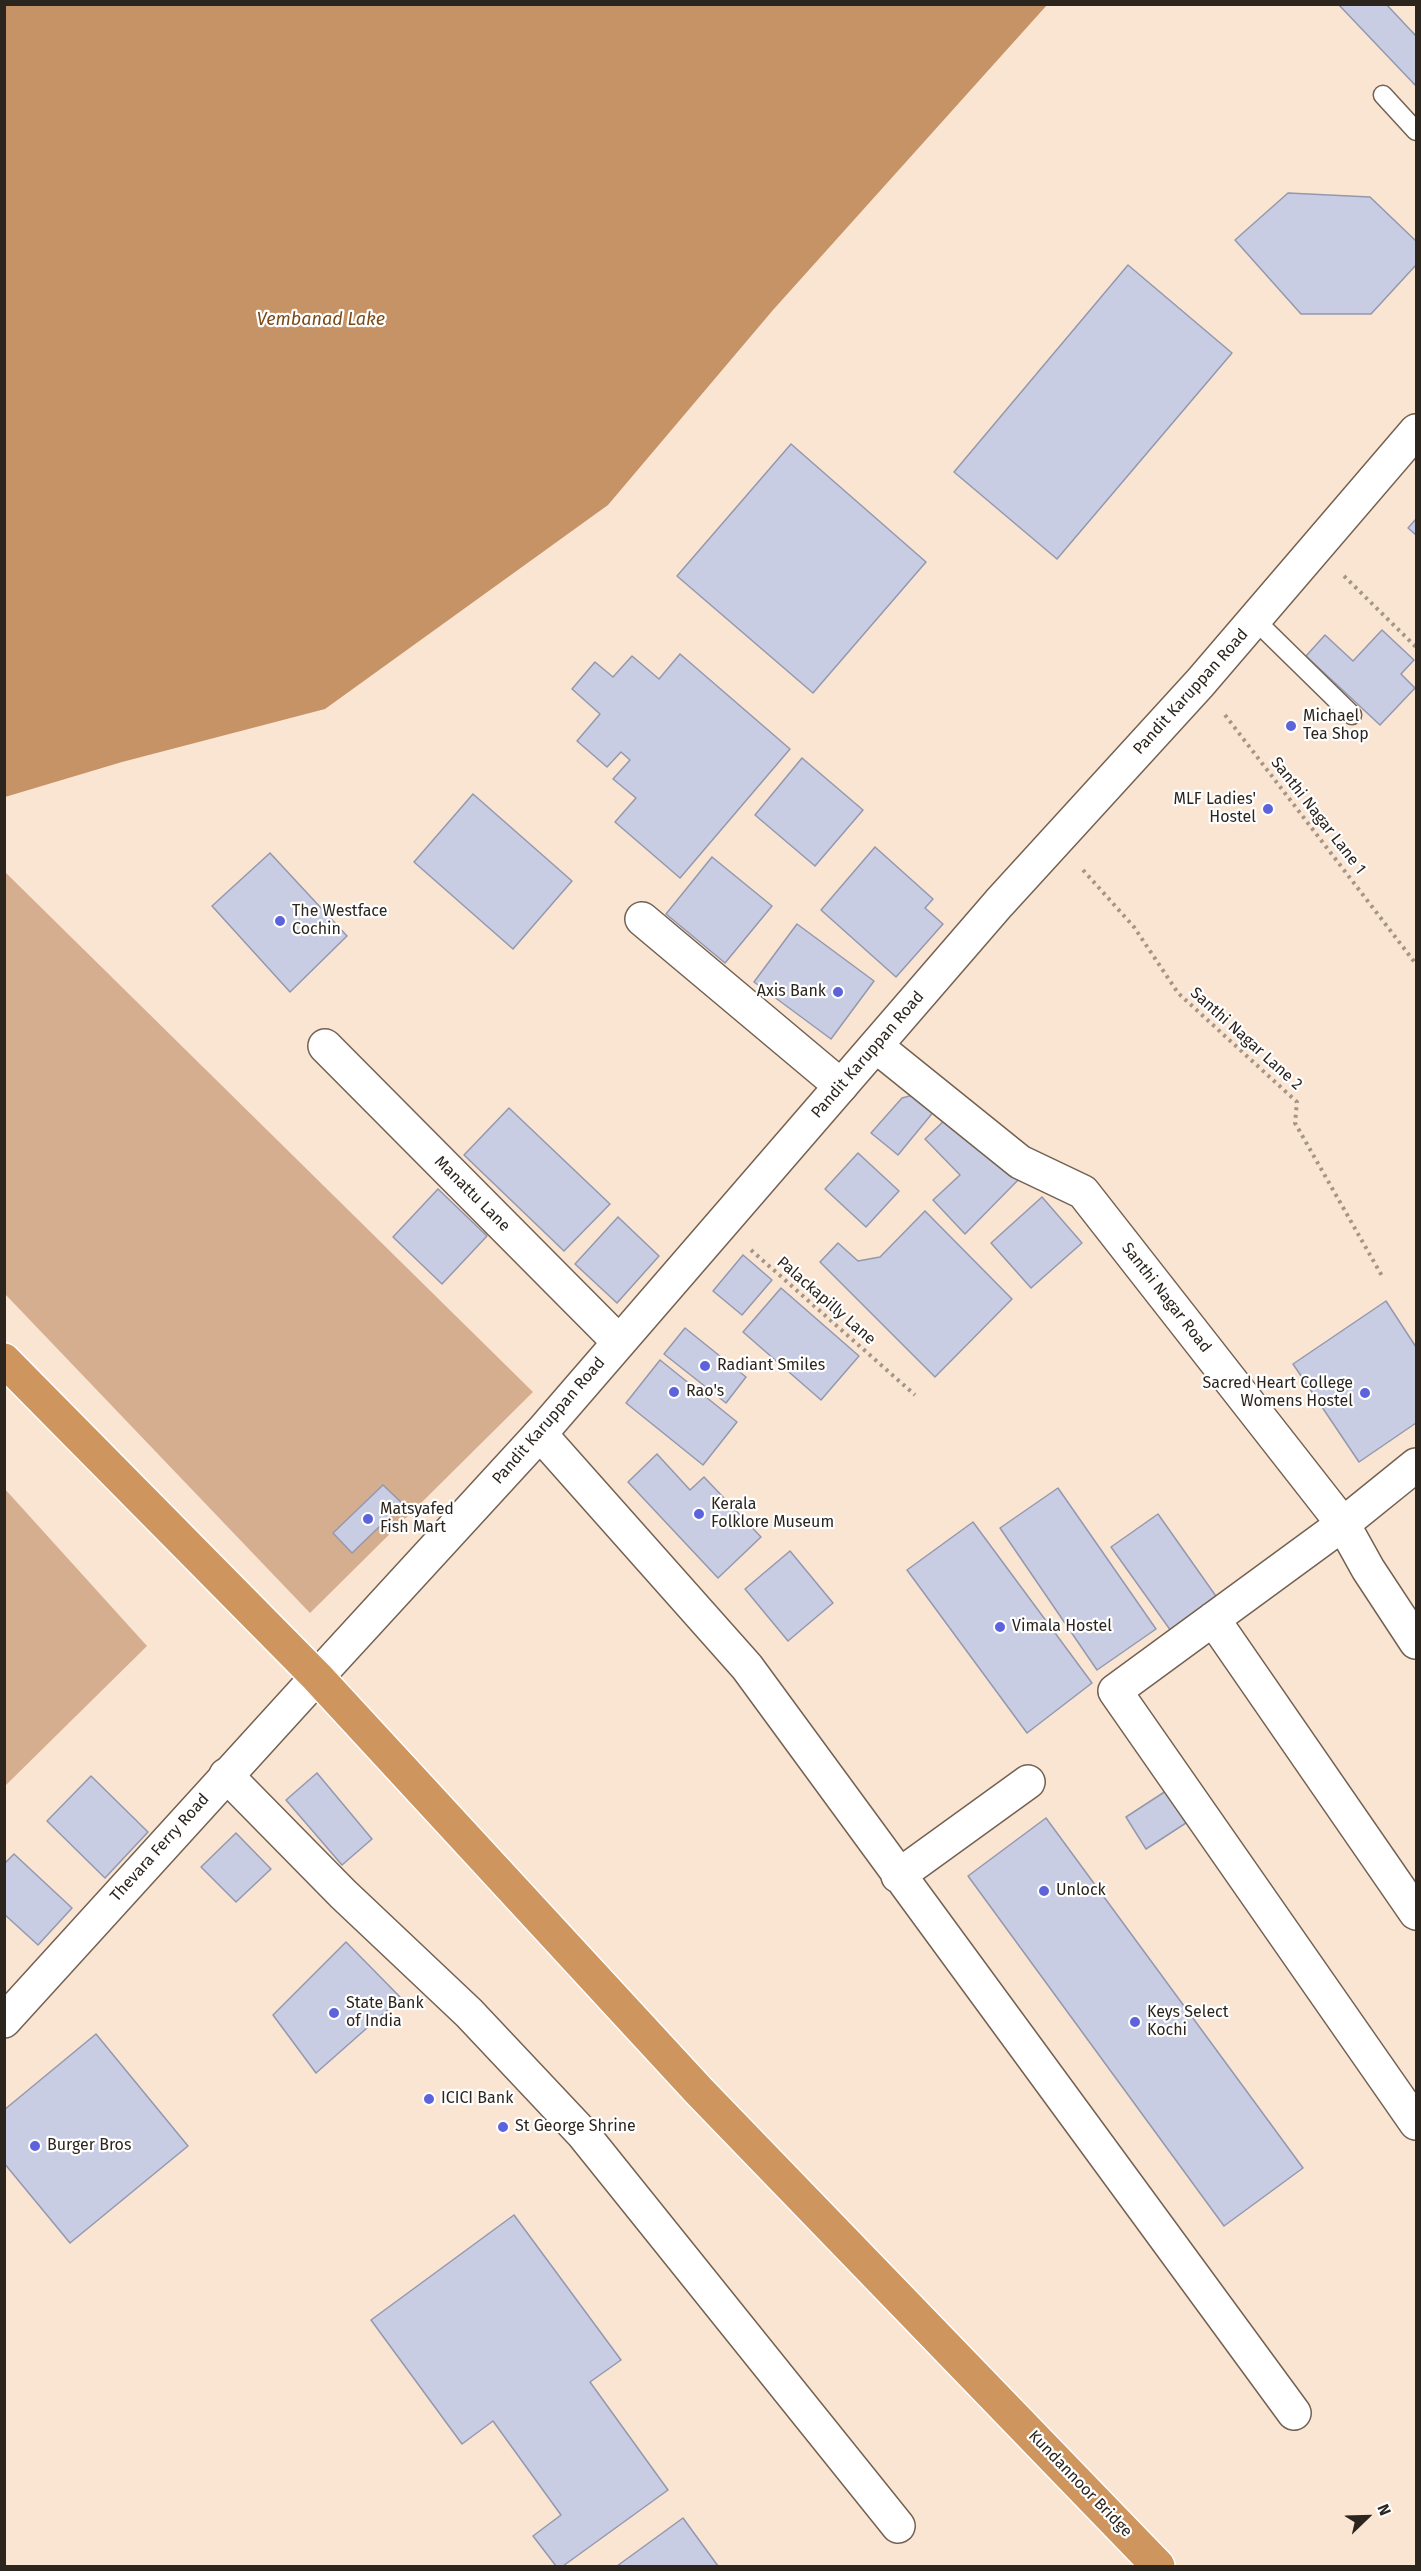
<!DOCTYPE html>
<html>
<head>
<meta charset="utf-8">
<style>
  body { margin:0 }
  #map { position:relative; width:1421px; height:2571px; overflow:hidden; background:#fae5d3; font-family:"Fira Sans",sans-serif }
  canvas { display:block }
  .frame { position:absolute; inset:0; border:6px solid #2c251e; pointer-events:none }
  .north { position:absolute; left:1337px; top:2487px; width:60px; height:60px; -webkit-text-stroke:4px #fff; paint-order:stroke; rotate:67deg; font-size:16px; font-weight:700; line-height:24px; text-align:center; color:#2c251e }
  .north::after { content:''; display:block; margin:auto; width:21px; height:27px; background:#2c251e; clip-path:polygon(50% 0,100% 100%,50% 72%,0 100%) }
</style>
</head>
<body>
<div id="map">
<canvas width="1421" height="2571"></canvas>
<div class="frame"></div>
<div class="north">N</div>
</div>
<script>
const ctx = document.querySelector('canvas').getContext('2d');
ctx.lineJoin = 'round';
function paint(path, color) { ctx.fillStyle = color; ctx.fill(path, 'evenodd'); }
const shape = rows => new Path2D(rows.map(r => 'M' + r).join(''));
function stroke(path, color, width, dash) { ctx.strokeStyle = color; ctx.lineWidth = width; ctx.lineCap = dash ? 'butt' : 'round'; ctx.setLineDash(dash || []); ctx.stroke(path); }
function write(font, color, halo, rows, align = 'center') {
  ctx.font = font + ' "Fira Sans",sans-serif'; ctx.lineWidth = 4.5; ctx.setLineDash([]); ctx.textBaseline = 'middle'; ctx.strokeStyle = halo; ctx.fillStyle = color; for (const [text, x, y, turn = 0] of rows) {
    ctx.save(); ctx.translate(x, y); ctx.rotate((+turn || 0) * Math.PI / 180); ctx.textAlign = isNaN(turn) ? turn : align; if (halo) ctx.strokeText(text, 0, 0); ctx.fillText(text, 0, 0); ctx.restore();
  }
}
const green = shape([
  [4,871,533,1392,310,1613,5,1294],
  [4,1488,147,1646,5,1786,4,1786]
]);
const water = shape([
  [5,4,1047,4,1047,5,773,310,608,505,325,709,122,762,5,797]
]);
const building = shape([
  [1338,4,1386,4,1416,36,1416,86,1338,4],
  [1288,193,1370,197,1416,241,1416,265,1371,314,1301,314,1235,240,1288,193],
  [1128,265,1232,353,1057,559,954,472,1128,265],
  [791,444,926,562,813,693,677,576,791,444],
  [1416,519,1416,535,1408,528,1416,519],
  [1382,630,1414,660,1401,674,1415,688,1380,725,1306,656,1325,635,1353,661,1382,630],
  [680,654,790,749,680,878,615,822,636,798,613,779,630,760,621,752,607,767,577,741,600,714,572,689,595,662,613,677,632,656,659,679,680,654],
  [802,758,863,810,815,866,755,815,802,758],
  [473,794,572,881,513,949,414,862,473,794],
  [875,847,933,899,925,908,943,924,896,977,821,910,875,847],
  [270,853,347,936,290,992,212,906,270,853],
  [712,857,772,906,725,963,666,914,712,857],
  [797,924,874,981,831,1039,754,982,797,924],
  [917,1094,935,1110,898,1155,871,1133,902,1098,917,1094],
  [509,1108,610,1204,564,1251,464,1155,509,1108],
  [948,1117,1020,1178,965,1234,933,1200,960,1175,925,1139,948,1117],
  [858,1153,899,1191,866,1227,825,1189,858,1153],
  [438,1189,487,1236,442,1284,393,1237,438,1189],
  [1042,1197,1082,1243,1031,1288,991,1243,1042,1197],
  [925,1211,1012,1299,935,1377,820,1262,838,1243,858,1261,880,1257,925,1211],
  [618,1217,659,1256,617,1303,575,1264,618,1217],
  [743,1255,772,1280,742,1315,713,1291,743,1255],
  [781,1288,859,1356,821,1400,743,1332,781,1288],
  [1386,1301,1416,1347,1416,1423,1359,1462,1293,1364,1386,1301],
  [685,1328,746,1377,726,1403,664,1354,685,1328],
  [660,1360,737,1422,703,1465,626,1403,660,1360],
  [657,1454,690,1490,704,1477,761,1537,718,1578,628,1482,657,1454],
  [383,1485,403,1504,352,1553,333,1533,383,1485],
  [1058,1488,1156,1629,1097,1670,1000,1528,1058,1488],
  [1158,1514,1218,1599,1171,1631,1111,1547,1158,1514],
  [973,1522,1092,1683,1027,1733,907,1570,973,1522],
  [790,1551,833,1603,788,1641,745,1589,790,1551],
  [317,1773,372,1839,342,1865,286,1800,317,1773],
  [91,1776,148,1832,105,1878,47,1821,91,1776],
  [1169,1789,1189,1821,1146,1849,1126,1817,1169,1789],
  [1046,1818,1303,2168,1224,2226,968,1876,1046,1818],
  [236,1833,271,1869,236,1902,201,1867,236,1833],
  [14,1854,72,1908,38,1945,4,1914,4,1864,14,1854],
  [346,1942,401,1998,316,2073,273,2015,346,1942],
  [96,2034,188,2146,70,2243,4,2163,4,2110,96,2034],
  [514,2215,621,2360,590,2382,668,2490,563,2566,556,2566,533,2536,561,2515,493,2421,462,2444,371,2320,514,2215],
  [683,2518,718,2566,617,2566,683,2518]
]);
const path = shape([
  [1344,576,1416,647],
  [1225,715,1416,964],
  [1083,870,1134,927,1178,993,1297,1102,1295,1123,1382,1276],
  [751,1250,915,1395]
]);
const service = shape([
  [1383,95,1416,131],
  [1255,620,1352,715]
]);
const minor = shape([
  [642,919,841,1086],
  [325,1046,619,1342],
  [876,1046,1020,1162,1083,1192,1343,1524,1368,1569,1416,1642],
  [540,1434,747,1667,1294,2413],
  [1416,1465,1343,1524,1115,1691,1416,2123],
  [1213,1619,1416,1913],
  [226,1775,343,1894,469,2013,583,2134,898,2526],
  [898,1876,1028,1782]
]);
const tertiary = shape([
  [4,2021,317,1677]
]);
const secondary = shape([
  [317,1677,540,1434,999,903,1200,683,1416,431]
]);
const trunk = shape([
  [4,1360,317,1677,699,2091,1158,2566]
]);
const markers = [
  [1291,726,6,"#5c63db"],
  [1268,809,6,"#5c63db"],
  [280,921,6,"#5c63db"],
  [838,992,6,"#5c63db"],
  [705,1366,6,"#5c63db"],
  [674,1392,6,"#5c63db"],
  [1365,1393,6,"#5c63db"],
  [699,1514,6,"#5c63db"],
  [368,1519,6,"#5c63db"],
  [1000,1627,6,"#5c63db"],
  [1044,1891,6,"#5c63db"],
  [334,2013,6,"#5c63db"],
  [1135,2022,6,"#5c63db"],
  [429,2099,6,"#5c63db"],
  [503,2127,6,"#5c63db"],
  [35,2146,6,"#5c63db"]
];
const streetNames = [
  ["Pandit Karuppan Road",1191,692,-48],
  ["Santhi Nagar Lane 1",1318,816,52],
  ["Santhi Nagar Lane 2",1246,1039,42],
  ["Pandit Karuppan Road",868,1055,-49],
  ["Manattu Lane",472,1194,45],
  ["Santhi Nagar Road",1166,1298,52],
  ["Palackapilly Lane",826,1301,41],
  ["Pandit Karuppan Road",549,1421,-49],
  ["Thevara Ferry Road",160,1848,-48],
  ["Kundannoor Bridge",1080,2484,46]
];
const poiNames = [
  ["Michael",1303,717],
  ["Tea Shop",1303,735],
  ["MLF Ladies'",1256,800,"right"],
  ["Hostel",1256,818,"right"],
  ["The Westface",292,912],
  ["Cochin",292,930],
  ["Axis Bank",826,992,"right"],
  ["Radiant Smiles",717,1366],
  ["Sacred Heart College",1353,1384,"right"],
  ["Womens Hostel",1353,1402,"right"],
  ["Rao's",686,1392],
  ["Kerala",711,1505],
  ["Folklore Museum",711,1523],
  ["Matsyafed",380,1510],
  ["Fish Mart",380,1528],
  ["Vimala Hostel",1012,1627],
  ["Unlock",1056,1891],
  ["State Bank",346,2004],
  ["of India",346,2022],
  ["Keys Select",1147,2013],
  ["Kochi",1147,2031],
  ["ICICI Bank",441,2099],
  ["St George Shrine",515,2127],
  ["Burger Bros",47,2146]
];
const waterNames = [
  ["Vembanad Lake",321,320]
];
paint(green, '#d4ae8e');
paint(water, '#c69367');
paint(building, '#c8cde4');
stroke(building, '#9498ae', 1.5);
stroke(service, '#736152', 21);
stroke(minor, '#736152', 36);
stroke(tertiary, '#736152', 36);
stroke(secondary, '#736152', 36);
stroke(trunk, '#fff', 36);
stroke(path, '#a49587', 4, [3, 4.5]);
stroke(service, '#fff', 18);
stroke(minor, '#fff', 33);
stroke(tertiary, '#fff', 33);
stroke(secondary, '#fff', 33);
stroke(trunk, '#ce965e', 33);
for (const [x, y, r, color] of markers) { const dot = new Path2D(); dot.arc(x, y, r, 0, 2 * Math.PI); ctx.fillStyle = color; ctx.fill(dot); stroke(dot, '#fff', 2); }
write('16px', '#2c251e', '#fff', streetNames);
write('16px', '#2c251e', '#fff', poiNames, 'left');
write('italic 18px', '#7b4916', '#fff', waterNames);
</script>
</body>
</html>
